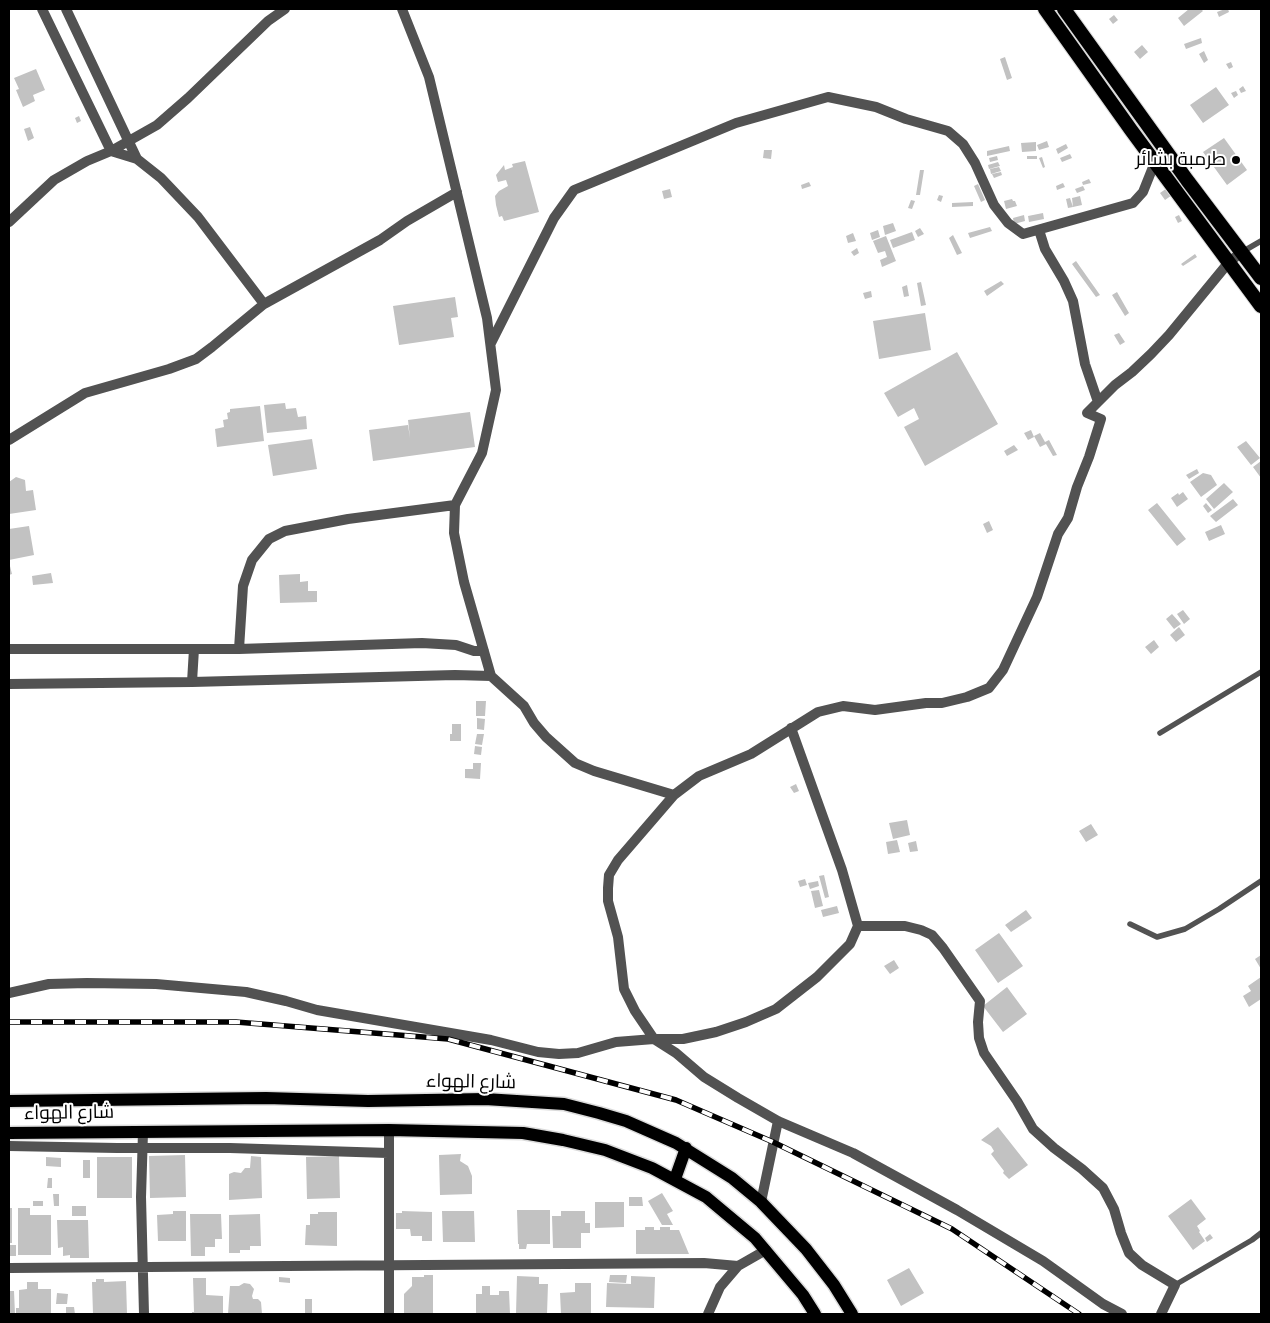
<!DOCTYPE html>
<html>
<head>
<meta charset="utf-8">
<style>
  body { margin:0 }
  #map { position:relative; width:1270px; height:1323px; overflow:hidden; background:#fff; font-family:"PT Sans Narrow",sans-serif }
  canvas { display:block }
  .frame { position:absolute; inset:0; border:10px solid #000; pointer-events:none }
</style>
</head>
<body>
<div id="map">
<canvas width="1270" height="1323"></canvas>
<div class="frame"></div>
</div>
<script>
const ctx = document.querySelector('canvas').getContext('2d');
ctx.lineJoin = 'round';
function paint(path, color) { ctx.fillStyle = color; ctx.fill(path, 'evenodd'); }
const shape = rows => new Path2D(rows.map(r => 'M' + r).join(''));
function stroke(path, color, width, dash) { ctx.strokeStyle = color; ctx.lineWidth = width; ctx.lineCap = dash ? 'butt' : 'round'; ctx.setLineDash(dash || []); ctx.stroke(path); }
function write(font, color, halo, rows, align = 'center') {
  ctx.font = font + ' "PT Sans Narrow",Cairo,sans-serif'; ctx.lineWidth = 4; ctx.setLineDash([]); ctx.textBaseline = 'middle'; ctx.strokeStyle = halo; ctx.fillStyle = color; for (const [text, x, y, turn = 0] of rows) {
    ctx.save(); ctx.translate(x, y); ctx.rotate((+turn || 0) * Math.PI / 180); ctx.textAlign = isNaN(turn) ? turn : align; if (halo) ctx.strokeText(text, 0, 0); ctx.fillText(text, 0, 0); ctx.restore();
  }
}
const building = shape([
  [1189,9,1201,9,1203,11,1184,26,1178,18],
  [1225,9,1228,9,1229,12,1219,17,1217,12],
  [1114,15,1118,20,1113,24,1109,19],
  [1201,38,1202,43,1186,49,1184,44],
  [1142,45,1148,52,1140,59,1134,52],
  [1204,51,1208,60,1204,63,1199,54],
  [1005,57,1012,78,1007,80,1000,59],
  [1231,62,1233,67,1229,69,1226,64],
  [36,69,45,90,33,95,35,101,23,107,16,90,19,89,14,78],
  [1243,86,1246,91,1241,93,1239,89],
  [1216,87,1229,105,1203,123,1190,105],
  [1236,91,1238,95,1234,98,1231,93],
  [79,116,81,121,77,123,75,118],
  [30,127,34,138,28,141,24,129],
  [1224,138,1247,170,1227,185,1203,152],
  [1047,141,1049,147,1039,150,1037,145],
  [1036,142,1036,151,1022,152,1021,143],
  [1066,144,1068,148,1058,154,1056,149],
  [1009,146,1010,151,987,156,987,151],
  [764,150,772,150,771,159,763,158],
  [1070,154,1072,158,1062,162,1060,158],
  [997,156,998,160,990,162,989,158],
  [1027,156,1037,156,1037,159,1027,159],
  [1042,157,1045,167,1043,168,1039,158],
  [525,161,539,212,504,221,502,216,499,217,496,205,495,196,499,191,508,186,506,180,498,182,496,175,504,165,505,170,513,167,512,164],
  [998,162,1000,166,989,169,988,165],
  [999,167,1001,171,991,174,990,169],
  [920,170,924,170,920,195,916,195],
  [1001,172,1002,175,994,178,992,174],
  [1089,179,1091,183,1083,185,1082,182],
  [809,182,811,186,802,189,801,185],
  [1063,183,1065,187,1057,190,1056,186],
  [978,184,985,200,981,202,974,186],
  [1083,186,1085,190,1077,193,1075,189],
  [1170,186,1175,193,1165,200,1160,193],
  [670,189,672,197,664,199,662,191],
  [939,195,943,196,941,202,937,200],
  [1080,196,1082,205,1073,207,1072,198],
  [1070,198,1073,207,1068,208,1066,199],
  [1012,199,1013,201,1015,201,1017,206,1006,209,1004,201],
  [911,200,915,201,912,209,908,208],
  [973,202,973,206,952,207,952,203],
  [1043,213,1044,219,1029,222,1028,216],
  [1024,215,1025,221,1014,224,1013,218],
  [1179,215,1182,221,1178,223,1175,217],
  [893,223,896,231,885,235,883,226],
  [990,227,992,231,970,238,968,233],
  [920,228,924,234,918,237,915,231],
  [878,230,880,237,872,240,870,233],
  [912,232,915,240,893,248,890,240],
  [853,233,856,241,848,243,846,236],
  [953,235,962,253,957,255,949,238],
  [886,236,896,261,882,267,880,260,887,257,885,251,878,253,873,241],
  [857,248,859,253,854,256,851,252],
  [1195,254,1197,257,1183,266,1181,264],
  [1076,261,1100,295,1096,297,1072,264],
  [1001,281,1004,284,987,296,984,291],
  [921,282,926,305,921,306,917,283],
  [907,285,909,296,904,297,902,287],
  [871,291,872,297,865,299,863,293],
  [1117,292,1129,313,1125,316,1112,295],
  [455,297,458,317,451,318,454,337,399,345,393,306],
  [925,313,931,350,879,359,873,321],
  [1119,333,1125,342,1120,345,1114,335],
  [957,352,998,424,925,466,904,427,919,419,914,408,898,417,884,393],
  [285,403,286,409,296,408,298,417,306,416,307,429,267,433,264,405],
  [260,406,264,441,217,447,215,429,224,427,223,420,228,419,227,413,230,412,230,409],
  [470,412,475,447,373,461,369,430,408,425,410,438,408,420],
  [1031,430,1034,437,1028,440,1024,433],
  [1040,433,1045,442,1049,440,1057,455,1053,456,1046,444,1040,447,1034,436],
  [312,439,317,469,273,476,268,445],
  [1246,441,1260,458,1251,465,1237,447],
  [1014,445,1018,450,1007,456,1004,451],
  [1261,461,1261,478,1253,467],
  [1197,469,1199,473,1189,479,1186,475],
  [1203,473,1211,475,1217,485,1201,497,1190,482],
  [16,477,25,480,26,491,33,490,36,510,9,514,9,482],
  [1224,483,1233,492,1214,509,1206,499],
  [1183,492,1188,499,1177,507,1171,498,1178,493,1179,495],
  [1233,499,1238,505,1216,522,1210,516],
  [1157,503,1186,539,1177,546,1148,510],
  [1206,503,1212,510,1208,513,1203,506],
  [989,521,993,530,987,533,983,524],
  [1221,525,1225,534,1209,541,1205,532],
  [29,526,34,555,9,560,9,529],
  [9,562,12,574,9,575],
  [51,573,53,583,33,585,32,576],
  [300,574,300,582,308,581,308,591,317,591,317,602,280,603,279,575],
  [1183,610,1190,619,1184,624,1177,614],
  [1172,614,1181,624,1174,629,1166,619],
  [1179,627,1185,635,1176,642,1170,635],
  [1154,640,1159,647,1151,654,1145,647],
  [476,701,486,701,485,716,476,716],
  [477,718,485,719,484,730,477,729],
  [452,724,461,724,461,741,450,741,450,734,452,734],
  [477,734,484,734,482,745,475,744],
  [475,746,482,747,481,755,474,754],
  [473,763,481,763,480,779,465,778,465,769,473,769],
  [796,784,799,791,794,793,790,787],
  [907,820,910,835,893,839,889,823],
  [1091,824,1098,835,1086,842,1079,831],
  [897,840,900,852,888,854,886,842],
  [916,841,918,851,910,852,908,843],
  [824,875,829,897,825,898,819,876],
  [805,879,807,885,800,887,798,881],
  [818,881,819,886,810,889,808,883],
  [819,890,823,906,815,908,811,891],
  [837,906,839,913,823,917,821,910],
  [1026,910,1032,918,1011,932,1005,925],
  [999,933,1023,966,998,983,975,950],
  [1261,955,1261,969,1255,959],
  [894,960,899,968,890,974,884,966],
  [1261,977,1261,999,1249,1007,1243,996,1251,991,1248,986],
  [1007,987,1027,1014,1003,1032,983,1006],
  [998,1127,1028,1165,1009,1179,1003,1173,1004,1171,991,1154,994,1151,991,1146,981,1140],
  [461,1154,460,1161,468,1166,472,1176,472,1194,440,1195,439,1155],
  [185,1155,186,1197,150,1198,149,1156],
  [251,1156,261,1157,262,1198,229,1200,229,1174,234,1172,241,1173,245,1168,250,1168],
  [339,1156,340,1198,307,1199,306,1157],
  [46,1157,61,1158,61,1167,46,1166],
  [97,1157,132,1157,132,1198,97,1198],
  [83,1160,90,1160,90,1178,83,1178],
  [48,1178,52,1178,52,1188,47,1188],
  [662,1193,673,1211,667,1214,673,1225,662,1225,648,1201],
  [53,1194,59,1194,59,1206,54,1206],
  [629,1197,642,1197,643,1206,629,1206],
  [1191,1199,1206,1219,1197,1226,1200,1231,1199,1232,1205,1241,1193,1250,1168,1216],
  [33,1201,43,1201,43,1206,33,1206],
  [595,1202,624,1202,624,1227,595,1228],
  [72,1206,86,1206,86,1216,72,1216],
  [9,1208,12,1208,12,1243,9,1243],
  [18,1208,30,1208,30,1215,51,1215,51,1255,18,1255],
  [517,1210,550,1210,550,1244,527,1244,526,1249,519,1249,519,1244,518,1244],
  [173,1211,186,1211,186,1241,158,1241,157,1215,173,1214],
  [402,1211,432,1212,432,1241,422,1241,422,1236,411,1236,410,1229,396,1229,396,1213,402,1213],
  [442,1211,474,1211,475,1242,443,1242],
  [561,1211,585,1211,585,1223,590,1223,590,1233,581,1233,581,1248,553,1248,552,1216,561,1216],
  [318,1212,337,1212,337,1246,305,1245,306,1225,310,1225,310,1214,318,1214],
  [190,1214,221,1214,222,1239,215,1239,215,1247,205,1247,205,1256,191,1256],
  [260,1214,261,1246,250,1246,250,1250,240,1250,240,1253,229,1253,229,1215],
  [57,1220,88,1220,89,1258,70,1258,70,1255,63,1256,63,1247,58,1248],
  [645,1227,654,1227,654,1230,660,1230,660,1227,670,1227,670,1230,679,1230,689,1254,636,1254,636,1230,645,1230],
  [1210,1234,1213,1238,1207,1242,1205,1238],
  [9,1245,16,1245,16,1256,9,1256],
  [909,1268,924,1293,901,1306,887,1280],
  [424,1275,433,1275,433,1314,404,1314,404,1294,412,1286,412,1277,424,1277],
  [610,1275,627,1275,626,1283,609,1282],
  [517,1276,539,1277,539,1284,548,1284,547,1314,516,1314],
  [631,1276,655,1277,654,1308,606,1307,607,1283,631,1284],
  [279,1277,290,1278,290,1283,279,1282],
  [193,1278,206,1278,206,1295,223,1296,223,1314,192,1314,192,1312,194,1312],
  [96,1279,104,1279,104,1282,126,1281,127,1314,93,1314,92,1282,96,1282],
  [27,1282,38,1282,38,1289,51,1289,51,1314,16,1314,16,1308,19,1308,19,1290,27,1289],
  [244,1283,250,1284,254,1289,252,1296,253,1299,258,1299,261,1302,262,1314,228,1314,230,1286,239,1286],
  [575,1283,591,1283,591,1314,561,1314,560,1293,575,1292],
  [482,1286,490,1286,490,1295,499,1295,499,1291,509,1291,510,1314,476,1314,476,1294,482,1294],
  [9,1291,14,1291,15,1314,9,1314],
  [57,1293,68,1294,67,1304,56,1304],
  [305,1299,312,1299,312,1314,305,1314],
  [66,1307,74,1307,75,1314,66,1314]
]);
const service = shape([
  [1242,252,1261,241],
  [1160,733,1261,672],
  [1130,924,1157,937,1185,929,1219,909,1261,881],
  [1175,1285,1252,1240,1261,1233]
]);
const minor = shape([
  [42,9,111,151,137,159,161,178,198,217,264,304],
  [66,9,137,159],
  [402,9,429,77,487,318,496,390,482,453,455,505,454,533,464,582,491,676,524,706,534,723,546,737,575,763,594,771,674,795],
  [9,222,54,180,87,161,111,151,157,125,188,98,268,21,285,9],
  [1039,230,1045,249,1064,281,1073,301,1085,364,1098,402],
  [491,343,554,218,574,190,736,123,828,97,876,107,906,119,948,131,963,144,975,163,994,205,1008,223,1023,234,1133,203,1143,192,1155,162],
  [9,440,85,393,169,369,196,359,212,347,264,304,380,240,407,221,457,192],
  [9,649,239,649,422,643,456,645,474,651,484,651],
  [239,649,243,586,252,560,269,539,285,531,348,519,455,505],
  [192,682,194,649],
  [9,684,192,682,455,675,491,676],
  [858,926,905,926,921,930,932,935,943,948,980,1001,978,1022,979,1038,984,1053,1017,1101,1033,1129,1054,1148,1082,1169,1103,1188,1114,1209,1121,1233,1129,1253,1142,1265,1175,1285,1161,1314],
  [9,993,49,984,87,983,156,984,246,992,286,1001,317,1010,491,1040,538,1052,559,1054,578,1053,616,1042,654,1039,683,1039,716,1032,746,1022,776,1009,817,977,850,944,858,926,842,870,791,728],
  [143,1132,141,1197,144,1314],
  [9,1146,117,1148,230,1148,388,1153],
  [761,1202,778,1121],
  [9,1268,704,1263,738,1266],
  [389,1314,389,1130],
  [708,1314,720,1287,738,1266,766,1250],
  [1122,1314,1103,1304,1043,1261,957,1210,853,1153,778,1121,738,1098,704,1077,676,1053,654,1039,635,1011,624,989,618,937,608,901,608,888,609,875,618,860,674,795,699,776,751,754,818,712,843,706,875,710,926,703,942,703,967,697,989,688,1003,670,1037,597,1058,534,1068,518,1077,487,1089,457,1101,419,1087,413,1115,385,1132,372,1151,354,1169,335,1229,262,1242,252]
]);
const primary = shape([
  [9,1101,266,1098,368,1101,485,1099,564,1104,599,1113,626,1121,676,1143,732,1178,761,1202,806,1249,834,1285,852,1314],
  [9,1133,389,1130,523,1133,563,1140,605,1150,652,1168,706,1197,755,1238,803,1295,815,1314],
  [675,1179,686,1148]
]);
const trunk = shape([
  [1045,9,1131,130,1261,306],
  [1064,9,1187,180,1261,278]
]);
const rail = shape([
  [9,1022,236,1022,448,1039,676,1100,773,1142,952,1229,1079,1314]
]);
const markers = [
  [1236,160,5,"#000"]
];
const poiNames = [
  ["طرمبة بشائر",1226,160]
];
const streetNames = [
  ["شارع الهواء",471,1082,1],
  ["شارع الهواء",69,1113,-1]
];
paint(building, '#c2c2c2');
stroke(primary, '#dbdbdb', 15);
stroke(trunk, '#dbdbdb', 16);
stroke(service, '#525252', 5.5);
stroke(minor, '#525252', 10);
stroke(primary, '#000', 12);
stroke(trunk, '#000', 14);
stroke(rail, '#000', 5.5);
stroke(rail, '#fff', 4, [11]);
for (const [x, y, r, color] of markers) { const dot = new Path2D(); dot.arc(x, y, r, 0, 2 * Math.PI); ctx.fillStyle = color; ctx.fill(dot); stroke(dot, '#fff', 2); }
write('19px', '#000', '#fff', poiNames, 'right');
write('19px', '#000', '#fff', streetNames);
</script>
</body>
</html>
